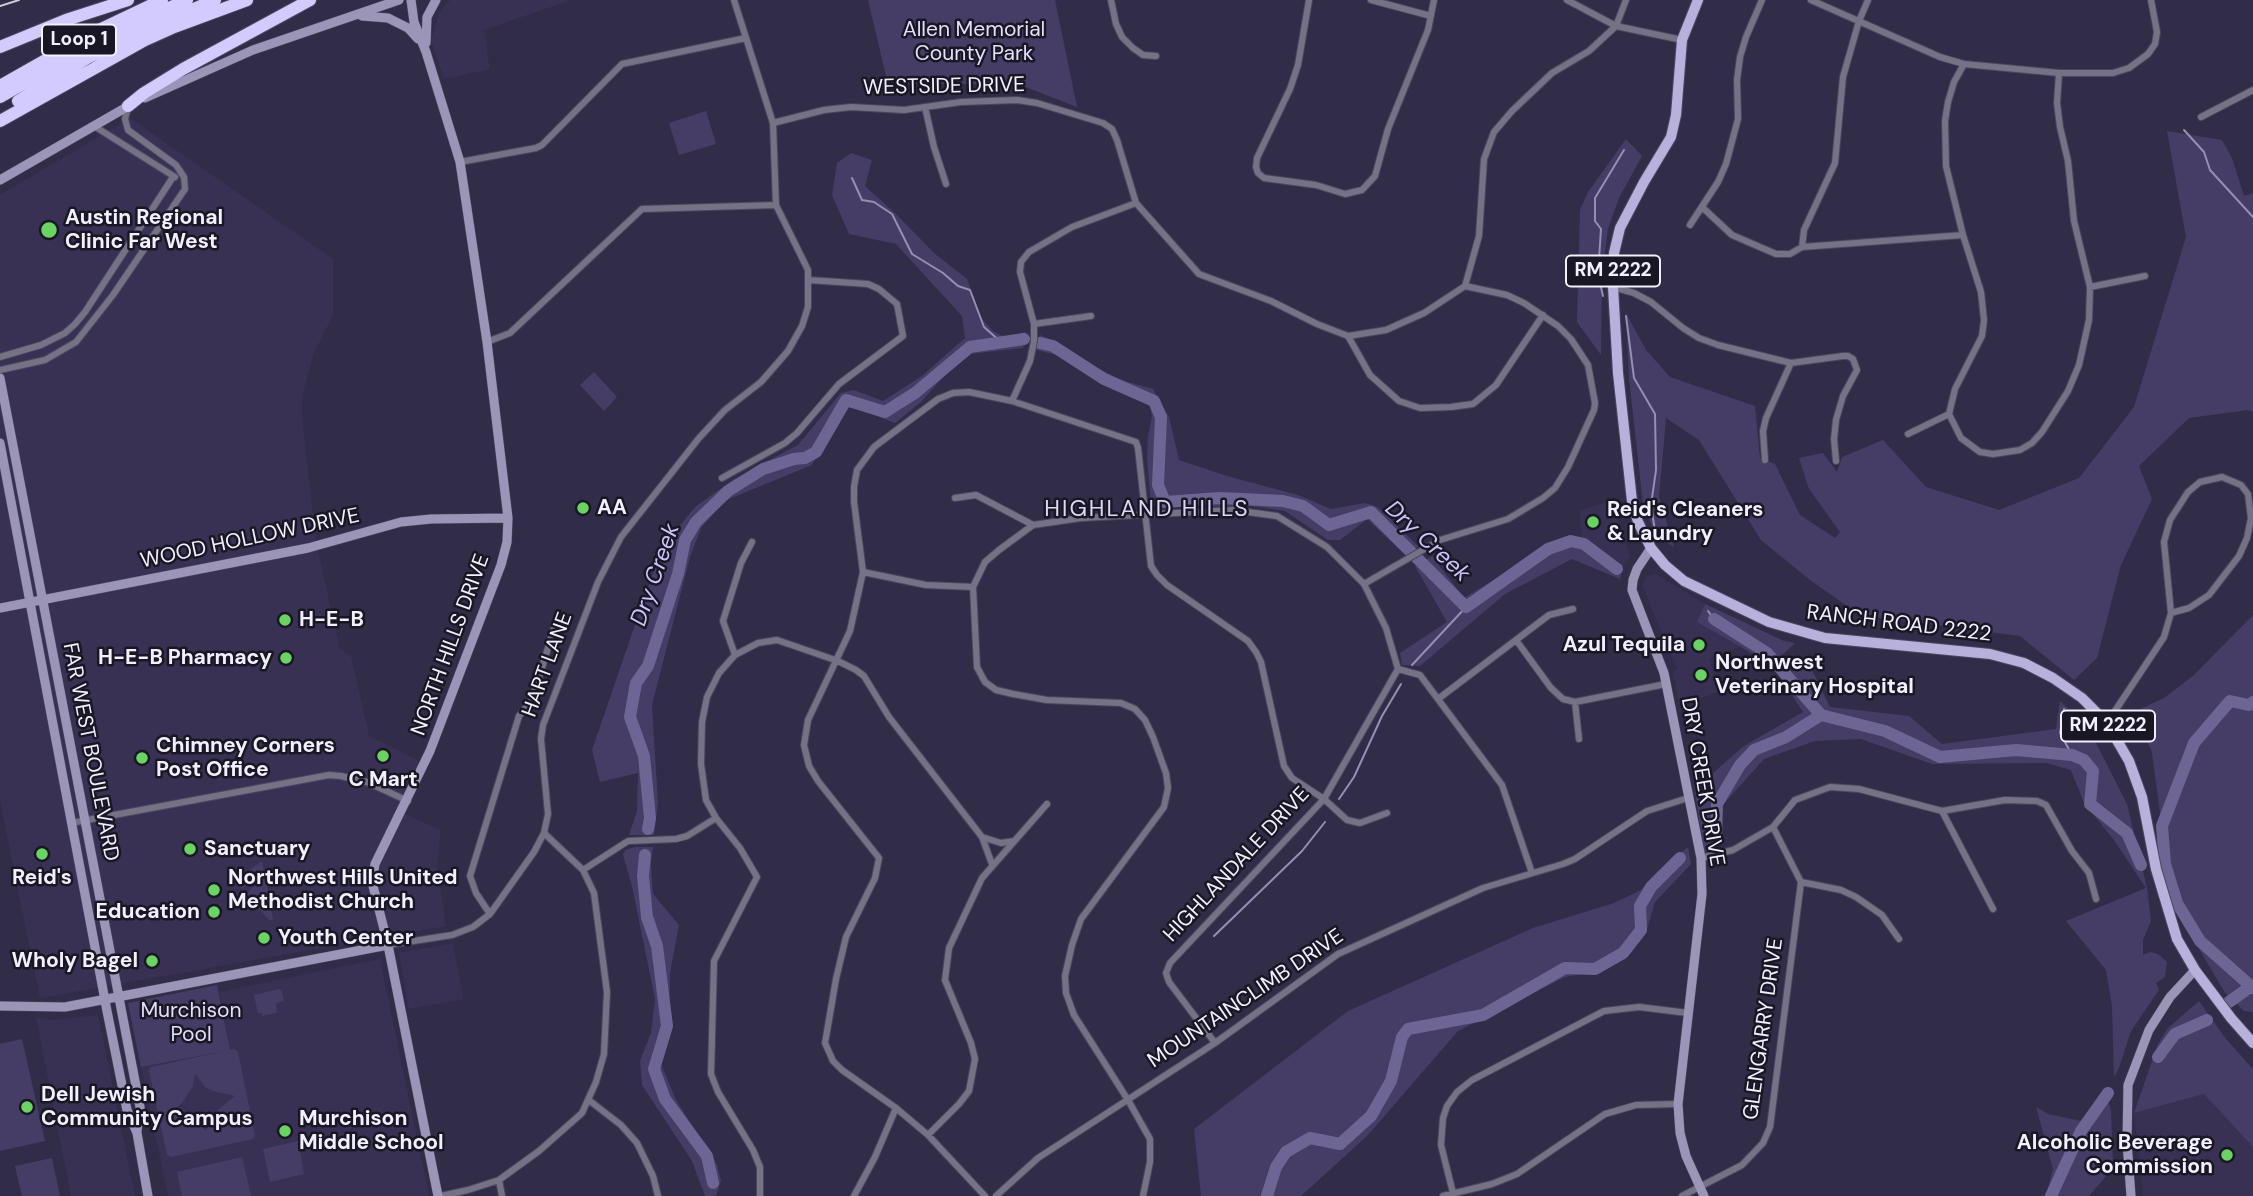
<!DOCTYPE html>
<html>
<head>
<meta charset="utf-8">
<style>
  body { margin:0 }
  canvas { display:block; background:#312c47 }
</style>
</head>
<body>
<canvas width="2253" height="1196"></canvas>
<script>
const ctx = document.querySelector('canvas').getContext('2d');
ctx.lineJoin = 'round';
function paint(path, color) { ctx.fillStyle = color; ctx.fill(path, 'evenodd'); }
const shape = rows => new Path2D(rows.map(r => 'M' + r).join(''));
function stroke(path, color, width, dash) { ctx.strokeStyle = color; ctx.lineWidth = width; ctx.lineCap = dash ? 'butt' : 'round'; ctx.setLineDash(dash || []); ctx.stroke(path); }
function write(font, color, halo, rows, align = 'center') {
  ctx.font = font + ' "DM Sans",sans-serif'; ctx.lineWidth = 5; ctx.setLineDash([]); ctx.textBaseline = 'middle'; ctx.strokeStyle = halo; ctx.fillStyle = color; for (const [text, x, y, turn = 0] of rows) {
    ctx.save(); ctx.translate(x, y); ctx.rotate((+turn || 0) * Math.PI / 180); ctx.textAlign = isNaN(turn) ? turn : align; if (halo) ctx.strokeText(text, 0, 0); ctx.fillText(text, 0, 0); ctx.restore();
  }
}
const built = shape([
  [450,0,571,0,484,30,490,69,444,79,431,40,439,13],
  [130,118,333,259,333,315,314,353,302,396,302,416,316,541,340,649,351,656,369,736,419,761,396,810,441,830,437,864,446,926,40,998,0,801,0,195],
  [1610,501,1631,557,1623,566,1582,537,1579,511],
  [1656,574,1705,604,1698,623,1740,647,1709,658,1719,692,1679,705,1673,671,1677,669,1642,585,1647,576],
  [453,943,463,999,409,1009,399,953],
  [380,959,429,1196,168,1196,141,1067,230,1049,219,992],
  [98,1015,135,1196,71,1196,36,1017,54,1020],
  [2204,1094,2253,1147,2253,1196,2143,1196,2134,1113]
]);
const green = shape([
  [868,0,1055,0,1077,107,1018,84,888,84],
  [706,111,716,144,679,155,669,123],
  [2167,131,2222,140,2232,158,2244,196,2253,193,2253,412,2248,410,2189,418,2139,466,2152,499,2121,565,2097,658,2074,680,2020,636,1860,615,1810,580,1761,540,1699,440,1666,418,1659,497,1674,547,1656,536,1643,504,1629,378,1626,313,1646,350,1670,377,1755,406,1760,458,1775,464,1800,515,1835,538,1840,532,1809,489,1799,458,1823,453,1837,472,1842,457,1883,440,1926,487,1999,510,2079,478,2134,407,2186,237],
  [1626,139,1642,156,1619,198,1608,229,1602,273,1601,355,1577,322,1580,210,1588,192],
  [851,153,872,160,865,186,897,215,935,254,967,279,981,318,993,331,1004,337,1026,332,1023,348,970,354,947,373,921,402,895,423,850,406,831,432,812,465,724,501,701,528,690,557,652,705,658,803,654,835,629,835,637,811,638,773,600,782,592,750,661,549,695,507,734,479,798,445,841,393,854,390,883,401,922,376,965,338,962,316,896,244,849,234,832,195,837,163],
  [1040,335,1054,341,1083,361,1124,381,1153,389,1169,417,1179,460,1227,476,1298,495,1331,509,1365,503,1378,507,1419,547,1404,554,1367,519,1340,540,1328,540,1285,511,1251,506,1151,507,1147,458,1148,437,1152,416,1149,404,1086,374,1061,356,1036,350],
  [594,372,617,397,604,411,580,385],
  [1564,537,1582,537,1623,566,1620,579,1572,559,1505,594,1420,666,1402,665,1400,653,1447,622,1415,566,1432,556,1464,598],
  [1705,604,1784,641,1795,643,1772,665,1697,622],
  [2253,615,2253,1012,2244,1011,2225,993,2185,925,2169,879,2152,753,2136,711,2164,698,2194,675],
  [1809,664,1830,707,1909,716,1942,744,2056,729,2060,701,2081,721,2097,745,2127,804,2147,888,2151,921,2143,940,2143,955,2150,952,2158,954,2167,962,2165,977,2156,983,2159,990,2131,1031,2119,1068,2114,1077,2112,1006,2106,970,2066,921,2146,888,2114,840,2084,803,2071,770,2046,763,1932,764,1861,739,1815,741,1764,759,1721,807,1715,849,1704,852,1693,779,1713,773,1744,746,1803,712,1780,677],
  [635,847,653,847,651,864,653,894,679,925,670,973,669,1037,661,1064,676,1100,717,1165,721,1181,716,1196,705,1196,692,1161,642,1085,640,1061,651,1033,655,999,632,886,623,855,625,850],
  [1688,847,1691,864,1655,902,1647,929,1628,955,1599,971,1565,977,1458,1031,1367,1136,1301,1196,1201,1196,1194,1129,1348,1011,1533,928,1614,903,1641,890,1658,871],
  [262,861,273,919,270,921,246,894,256,885,252,881,242,889,235,880],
  [217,985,230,1050,234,1049,238,1052,255,1136,253,1139,171,1157,167,1155,149,1071,151,1067,225,1051,141,1067,128,1003],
  [195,1073,205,1087,213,1091,235,1096,215,1112,206,1131,194,1119,171,1112,182,1103,193,1086],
  [279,989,282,991,284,1001,276,1003,277,1013,262,1016,262,1013,258,1013,254,995],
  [2199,1001,2226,1039,2253,1069,2253,1147,2204,1094,2134,1113,2158,1044,2168,1028],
  [22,1039,45,1141,0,1151,0,1044],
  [2108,1099,2111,1111,2113,1168,2089,1196,2046,1196,2053,1169,2036,1107,2048,1114,2081,1121],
  [298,1141,304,1174,270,1182,263,1149],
  [242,1157,251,1196,182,1196,177,1172],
  [52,1158,60,1196,22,1196,15,1166]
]);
const stream = shape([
  [2184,130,2204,152,2210,170,2253,217],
  [852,178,862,200,874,202,892,214,912,254,943,273,958,286,970,290,984,327,1001,342],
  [1603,296,1598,274,1601,229,1595,221,1595,198,1624,150],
  [1626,316,1634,378,1655,414,1656,470,1651,505,1655,531],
  [1708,611,1714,619],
  [1412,665,1466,607],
  [2064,709,2060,733,2072,755],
  [1339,799,1354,777,1382,716,1401,684],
  [1214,936,1302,851,1325,822]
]);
const river = shape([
  [1040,343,1053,346,1104,379,1154,401,1161,417,1158,485,1165,502,1220,498,1283,501,1303,506,1329,525,1371,512,1466,607,1548,549,1571,541,1584,544,1617,569],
  [1714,619,1767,653,1821,715,1885,731,1940,757,2016,750,2072,755,2084,760,2093,771,2090,804,2127,833,2141,865],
  [2253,702,2249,705,2230,701,2194,743,2162,826,2165,864,2177,903,2200,941,2253,988],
  [648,829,650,818,644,756,630,717,636,683,648,666,678,574,685,540,696,522,728,491,763,469,794,459,805,458,816,452,846,400,885,412,915,393,970,347,1024,339],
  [1716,837,1717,804,1740,765,1754,750,1786,737,1821,715],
  [645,855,643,876,647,917,657,946,667,1026,654,1069,665,1099,707,1156,713,1183],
  [2229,1002,2250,987],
  [2158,1057,2175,1034,2207,1020],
  [1267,1196,1276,1167,1286,1152,1310,1138,1340,1144,1371,1116,1391,1081,1402,1037,1408,1029,1483,1015,1565,968,1595,969,1623,953,1641,930,1640,906,1651,887,1680,858],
  [2051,1196,2081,1131,2108,1093]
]);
const street = shape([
  [1111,0,1116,24,1122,37,1133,48,1143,55,1156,56],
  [1309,0,1298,65,1290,89,1257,158,1256,167,1258,173,1264,178,1316,185,1345,194,1362,190,1375,176,1388,129,1428,30,1434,0],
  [1371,0,1431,16],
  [1567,0,1616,26,1682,40],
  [1811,0,1940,57,1964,64,2059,73,2113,73,2129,68,2148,54,2155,44,2157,32,2151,0],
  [1964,64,1954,82,1948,102,1945,121,1946,166,1963,235,1981,292,1984,320,1982,336,1955,389,1949,414,1961,438,1980,452,1993,454,2020,450,2032,443,2042,432,2068,391,2079,365,2089,320,2090,287,2074,221,2068,161,2060,127,2057,103,2059,73],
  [925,107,934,147,946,184],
  [2201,117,2253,90],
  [773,123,824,110,851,107,904,110,961,102,1017,100,1037,103,1103,123,1112,129,1117,140,1136,203,1199,274,1271,301,1317,324,1348,336,1386,330,1424,313,1465,286,1479,236,1484,159,1494,132,1512,111,1552,73,1589,51,1616,26,1626,0],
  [94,126,175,177],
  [460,162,536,148,542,145,622,64,746,38],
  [1702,207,1732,235,1776,254,1790,254,1802,247,1963,235],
  [1690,225,1718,182,1726,164,1738,119,1737,80,1740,57,1746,37,1762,0],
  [1802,247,1804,230,1835,163,1843,77,1859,21,1868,0],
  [1613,287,1634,293,1651,302,1683,328,1699,338,1718,345,1791,363,1843,356,1848,356,1853,359,1857,370,1843,396,1836,420,1834,439,1836,461],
  [2090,287,2145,276],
  [1034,324,1091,316],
  [1348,336,1370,375,1399,401,1420,408,1451,407,1473,404,1496,385,1543,315],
  [487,342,510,333,642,209,776,205],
  [0,357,41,345,65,333,75,324,85,312,173,177],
  [0,370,45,360,76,342,113,295,185,189,184,177,176,165,128,130,125,119,128,107],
  [1012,401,1030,361,1034,341,1034,324,1020,272,1021,262,1029,252,1072,227,1136,203],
  [1908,434,1949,414],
  [1765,460,1763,431,1766,418,1791,363],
  [2222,477,2241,485,2248,494,2251,518,2247,538,2239,556,2209,595,2189,608,2171,613,2164,542,2170,520,2188,492,2200,482,2222,477],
  [722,478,785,443,797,433,839,384,903,336,897,304,879,289,868,284,809,280],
  [955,498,976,495,1033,525],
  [863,572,926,585,973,587],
  [1364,584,1440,540,1508,519,1543,498,1555,488,1568,467,1594,410,1595,403,1588,365,1571,339,1558,326,1524,303,1507,295,1465,286],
  [1516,640,1551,688,1563,699,1575,702,1666,684],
  [735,655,723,621,741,563,752,542],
  [1438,699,1549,615,1573,609],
  [1575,702,1579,739],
  [2107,723,2164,637,2171,613],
  [1942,811,1993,909],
  [71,823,329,775,341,776,367,782,408,801],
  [982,837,1001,843,1014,841],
  [1701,858,1733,850,1773,827,1795,800,1830,787,1859,789,1942,811,2005,800,2037,801,2046,805,2072,851,2089,873,2096,899],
  [583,870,628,841,676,839,687,836,716,818],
  [1801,882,1841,890,1856,897,1882,915,1899,939],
  [490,914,476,893,470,876,519,716,532,700,556,622],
  [388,945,452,935,473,927,490,914,534,852,544,833,548,814,541,739,543,725,598,582,621,537,699,438,725,410,761,382,788,351,802,326,808,307,808,270,776,205,773,123,734,0],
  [1215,1043,1169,982,1166,973,1170,963,1324,799,1398,669],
  [590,1101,621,1125,637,1143,653,1176,658,1196],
  [928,1135,959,1104,969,1091,975,1059,971,1043,945,980,949,948,982,878,1047,804],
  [499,1180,502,1196],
  [1453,1193,1441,1145,1443,1118,1447,1106,1457,1092,1472,1080,1604,1011,1639,1007,1688,1013],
  [441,1196,468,1190,499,1180,539,1151,582,1113,596,1082,604,1054,607,992,594,893,583,870,544,833],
  [760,1196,760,1167,753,1150,718,1092,711,1074,714,961,757,877,740,848,716,818,706,800,701,764,702,722,707,697,719,673,735,655,758,643,777,640,838,661,856,670,864,676,889,717,982,837,992,864],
  [854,1196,875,1157,896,1108],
  [985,1196,928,1135,896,1108,842,1070,833,1061,825,1043,836,979,846,937,875,878,879,858,818,781,809,766,804,745,808,720,850,631,863,572,854,502,854,487,857,470,874,447,938,399,953,393,969,392,1012,401,1136,442,1138,448,1151,566,1157,575,1167,585,1248,641,1256,652,1261,662,1284,766,1292,778,1324,799,1347,820,1360,823,1387,813],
  [996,1196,1038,1158,1215,1043,1338,954,1483,888,1563,864,1575,859,1647,811,1688,798],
  [1143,1196,1150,1162,1150,1139,1128,1100,1074,1015,1066,993,1065,976,1072,945,1081,919,1164,807,1168,788,1166,773,1153,737,1145,720,1135,709,1121,703,1047,700,1013,694,996,690,985,682,977,667,973,587,985,562,999,550,1033,525,1081,518,1233,510,1277,516,1327,547,1364,584,1386,628,1398,669,1420,675,1502,785,1532,873],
  [1443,1196,1492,1184,1517,1174,1605,1114,1636,1105,1678,1104],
  [1682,1196,1742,1165,1763,1143,1770,1127,1801,882,1773,827]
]);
const secondary = shape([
  [411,0,414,22,426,52,460,162,487,342,508,518,507,542,501,565,430,751,375,864,372,882,388,945,438,1196],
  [362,16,388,18,408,28,418,39],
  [426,43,427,17,436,0],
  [145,98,253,50,399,0],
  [0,180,132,104],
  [0,378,140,1107,137,1131],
  [0,443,107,1011,127,1110,137,1133,148,1196],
  [1651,548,1637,569,1633,580,1632,590,1664,673,1701,858,1702,894,1678,1104,1680,1133,1686,1156,1704,1196],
  [0,608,308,548,401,522,431,519,508,518],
  [0,1006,65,1007,388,945],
  [2131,1196,2127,1142,2128,1085,2149,1030,2170,997,2195,970]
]);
const primary = shape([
  [1698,0,1682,40,1676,115,1671,137,1644,182,1620,228,1614,253,1613,287,1618,373,1632,501,1638,522,1651,548,1665,565,1684,581,1769,622,1825,638,1990,654,2024,663,2053,678,2082,698,2107,723,2129,761,2142,797,2156,869,2177,939,2195,970,2231,1018,2253,1043]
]);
const highway = shape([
  [0,47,66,20,128,0],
  [0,86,97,31,162,0],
  [0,97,110,34,187,0],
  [18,101,89,57,144,30,215,0],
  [128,106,144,93,183,69,310,0],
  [0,121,145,40,174,27,247,0]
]);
const rail = shape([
  [0,6,19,0]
]);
const markers = [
  [49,230,9,"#6bd363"],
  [583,508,7,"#6bd363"],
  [1593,522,7,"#6bd363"],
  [285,620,7,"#6bd363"],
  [1699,645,7,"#6bd363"],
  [286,658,7,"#6bd363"],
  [1701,675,7,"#6bd363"],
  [383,756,7,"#6bd363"],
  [142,758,7,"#6bd363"],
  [190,849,7,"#6bd363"],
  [42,854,7,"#6bd363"],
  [214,890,7,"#6bd363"],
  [214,912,7,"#6bd363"],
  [264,938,7,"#6bd363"],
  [152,961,7,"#6bd363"],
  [27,1107,7,"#6bd363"],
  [285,1131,7,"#6bd363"],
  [2227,1155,7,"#6bd363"]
];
const shields = [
  [79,40,74],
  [1613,271,94],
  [2108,726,94]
];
const shieldNames = [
  ["Loop 1",79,40],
  ["RM 2222",1613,271],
  ["RM 2222",2108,726]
];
const parkNames = [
  ["Allen Memorial",974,30],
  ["County Park",974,54],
  ["Murchison",191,1011],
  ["Pool",191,1035]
];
const streetNames = [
  ["WESTSIDE DRIVE",944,87,-1],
  ["WOOD HOLLOW DRIVE",250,539,-12],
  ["RANCH ROAD 2222",1899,624,7],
  ["NORTH HILLS DRIVE",451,645,-70],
  ["HART LANE",548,665,-70],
  ["FAR WEST BOULEVARD",90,752,79],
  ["DRY CREEK DRIVE",1702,782,80],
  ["HIGHLANDALE DRIVE",1237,865,-47],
  ["MOUNTAINCLIMB DRIVE",1246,999,-34],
  ["GLENGARRY DRIVE",1764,1029,-82]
];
const poiNames = [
  ["Austin Regional",65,218],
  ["Clinic Far West",65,242],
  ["AA",597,508],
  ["Reid's Cleaners",1607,510],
  ["& Laundry",1607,534],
  ["H-E-B",299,620],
  ["Azul Tequila",1685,645,"right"],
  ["H-E-B Pharmacy",272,658,"right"],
  ["Northwest",1715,663],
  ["Veterinary Hospital",1715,687],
  ["Chimney Corners",156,746],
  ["Post Office",156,770],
  ["C Mart",383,780,"center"],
  ["Sanctuary",204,849],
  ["Reid's",42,878,"center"],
  ["Northwest Hills United",228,878],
  ["Methodist Church",228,902],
  ["Education",200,912,"right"],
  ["Youth Center",278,938],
  ["Wholy Bagel",138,961,"right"],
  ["Dell Jewish",41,1095],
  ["Community Campus",41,1119],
  ["Murchison",299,1119],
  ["Middle School",299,1143],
  ["Alcoholic Beverage",2213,1143,"right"],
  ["Commission",2213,1167,"right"]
];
const neighbourhoodNames = [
  ["HIGHLAND HILLS",1147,510]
];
const waterNames = [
  ["Dry Creek",1427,542,43],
  ["Dry Creek",656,575,-71]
];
paint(built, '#383153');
paint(green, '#463d66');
stroke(stream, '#958fb3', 2);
stroke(river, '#6d6593', 12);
stroke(street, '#4c4761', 8);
stroke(secondary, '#4c4761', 10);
stroke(primary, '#4c4761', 12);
stroke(highway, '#4c4761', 14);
stroke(street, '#757286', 6);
stroke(secondary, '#9b96b7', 9);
stroke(primary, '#b8b1dc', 10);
stroke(highway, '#d3cbfe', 12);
stroke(rail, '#cdcadb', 2);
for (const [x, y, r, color] of markers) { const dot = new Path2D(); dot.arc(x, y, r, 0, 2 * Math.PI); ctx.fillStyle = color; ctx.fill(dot); stroke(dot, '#191723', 2.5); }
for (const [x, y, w] of shields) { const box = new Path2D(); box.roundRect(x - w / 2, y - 15.5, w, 31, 5); ctx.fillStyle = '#191723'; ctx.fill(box); stroke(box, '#f2f0ff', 2); }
write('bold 19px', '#f2f0ff', null, shieldNames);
write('21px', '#e2defb', '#191723', parkNames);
write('21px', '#f2f0ff', '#191723', streetNames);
write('bold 21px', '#f2f0ff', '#191723', poiNames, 'left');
ctx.letterSpacing = '2px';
write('23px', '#dcd6fa', '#191723', neighbourhoodNames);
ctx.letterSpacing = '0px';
write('italic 23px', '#ccc2fd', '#191723', waterNames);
</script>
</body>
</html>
